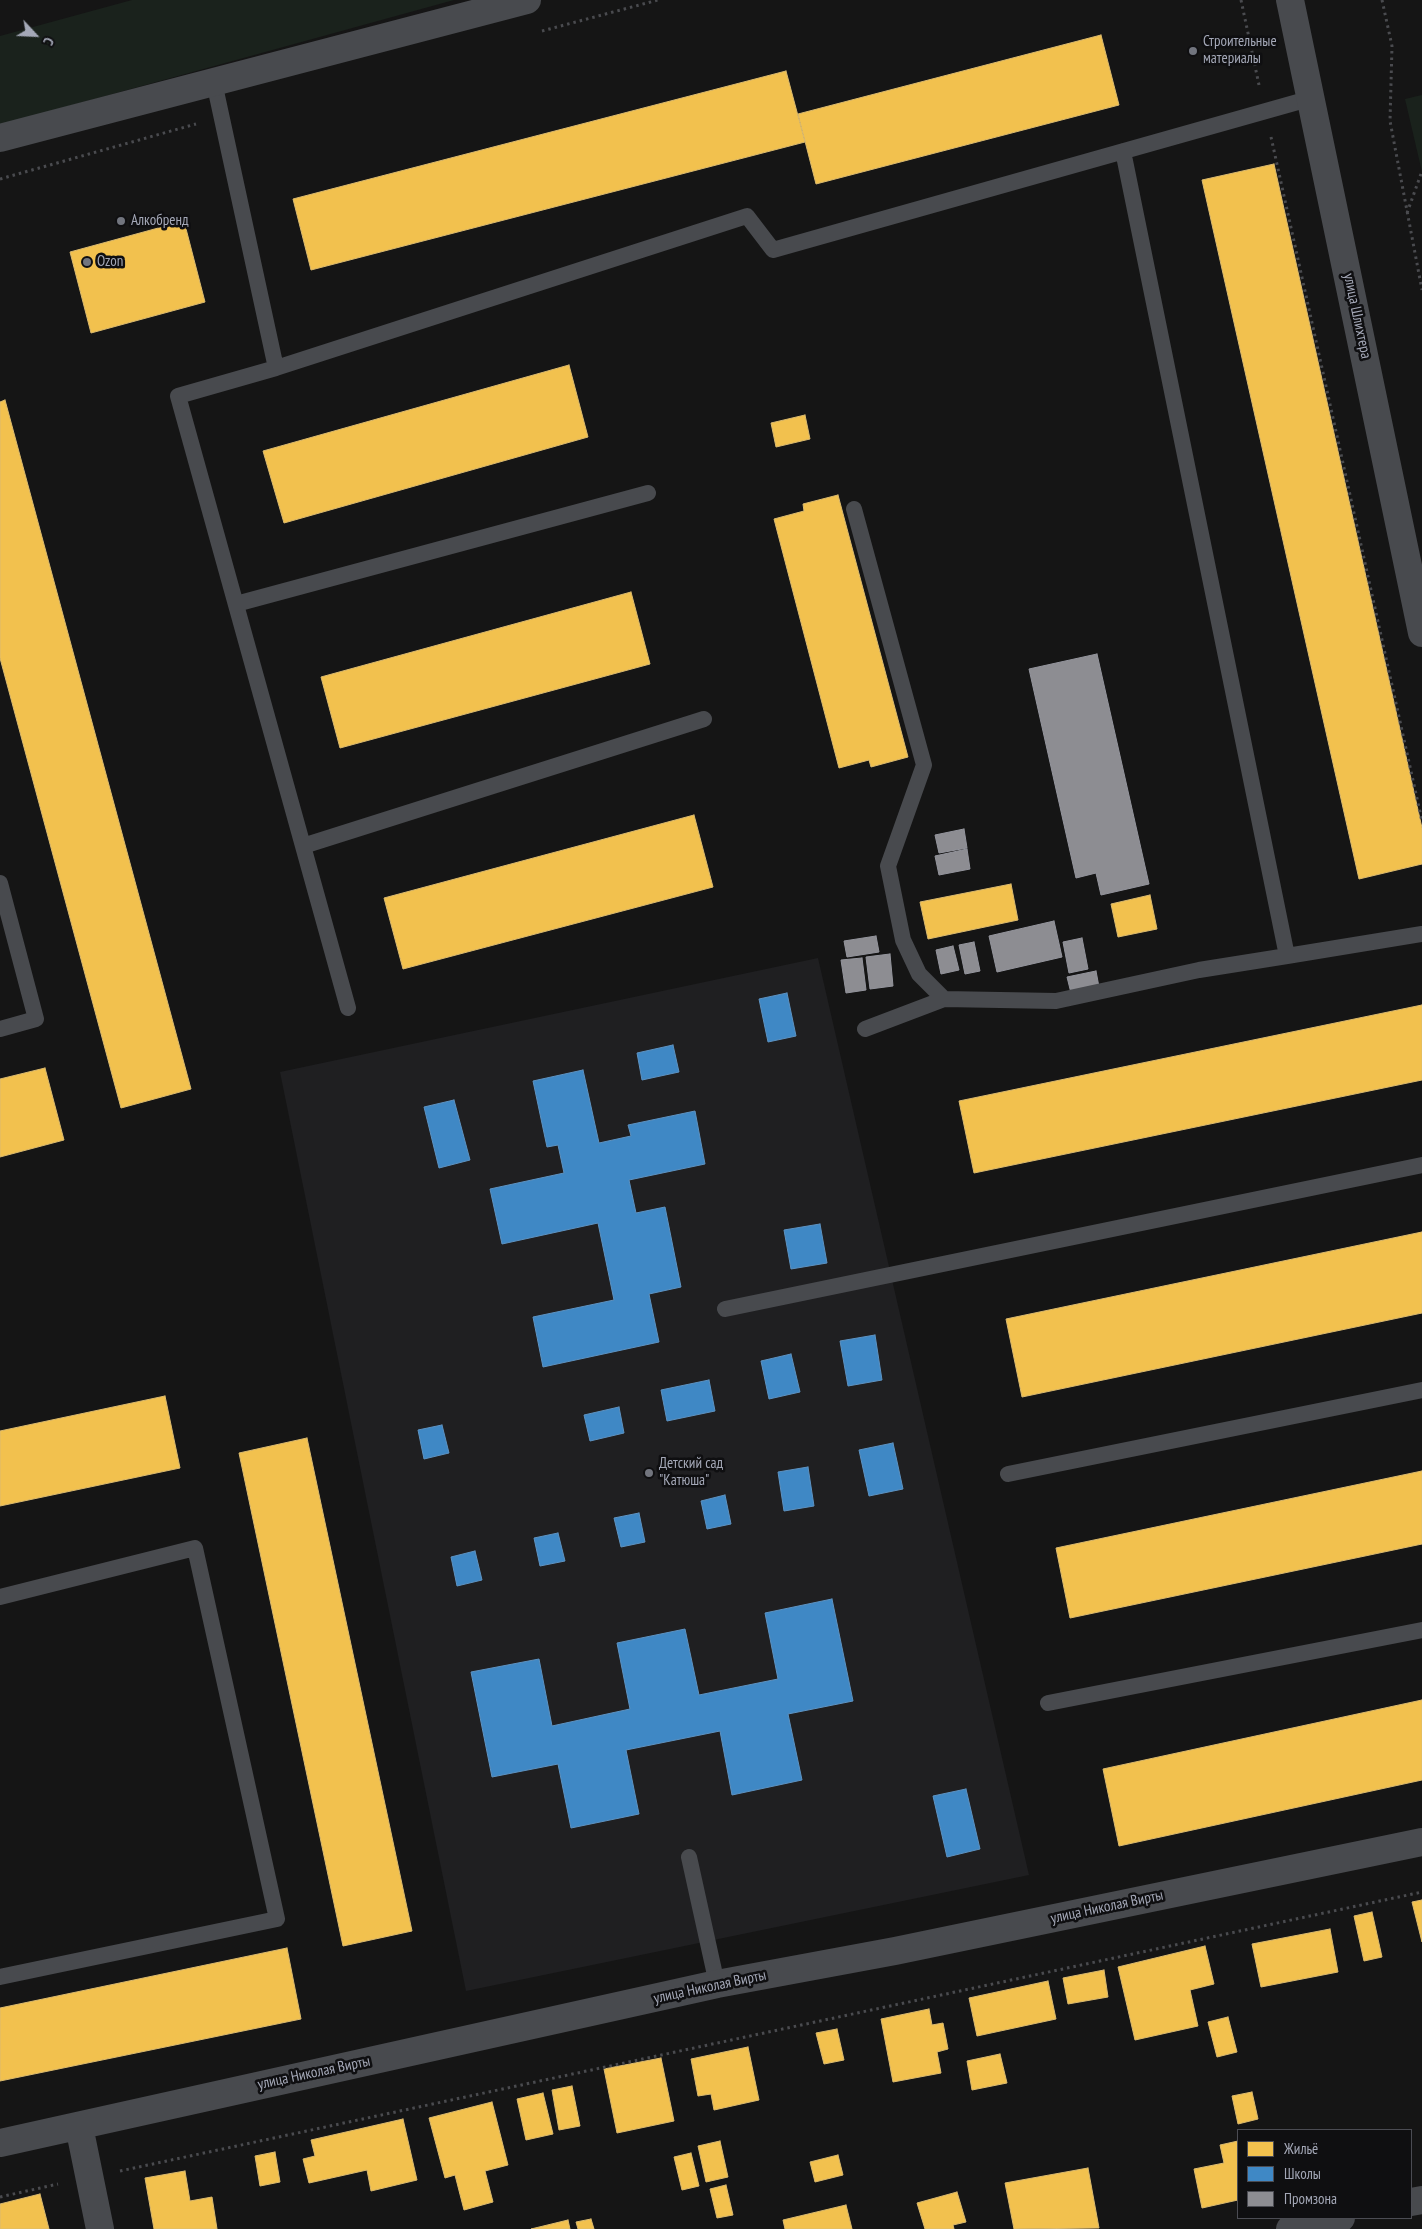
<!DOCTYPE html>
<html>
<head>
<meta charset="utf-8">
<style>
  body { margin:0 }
  #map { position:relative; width:1422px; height:2229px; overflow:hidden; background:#151515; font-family:"PT Sans Narrow",sans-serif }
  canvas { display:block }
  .legend { position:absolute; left:1237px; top:2129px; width:175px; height:90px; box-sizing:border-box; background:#0f0f11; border:1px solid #4b4c53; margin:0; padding:6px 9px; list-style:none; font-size:15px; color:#a4a8b7 }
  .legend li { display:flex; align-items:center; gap:10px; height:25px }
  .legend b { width:25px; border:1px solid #4b4c53 }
  .north { position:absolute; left:10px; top:10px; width:50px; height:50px; -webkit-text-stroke:4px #0f0f11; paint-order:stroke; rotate:115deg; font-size:14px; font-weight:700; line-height:20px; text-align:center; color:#a4a8b7 }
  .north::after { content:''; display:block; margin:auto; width:18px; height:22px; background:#a4a8b7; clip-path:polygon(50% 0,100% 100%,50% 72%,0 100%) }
</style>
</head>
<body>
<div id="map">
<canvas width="1422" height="2229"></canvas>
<ul class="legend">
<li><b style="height:14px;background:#f2c14e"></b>Жильё</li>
<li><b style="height:14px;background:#3f88c5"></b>Школы</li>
<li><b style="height:14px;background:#8d8d92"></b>Промзона</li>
</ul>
<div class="north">С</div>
</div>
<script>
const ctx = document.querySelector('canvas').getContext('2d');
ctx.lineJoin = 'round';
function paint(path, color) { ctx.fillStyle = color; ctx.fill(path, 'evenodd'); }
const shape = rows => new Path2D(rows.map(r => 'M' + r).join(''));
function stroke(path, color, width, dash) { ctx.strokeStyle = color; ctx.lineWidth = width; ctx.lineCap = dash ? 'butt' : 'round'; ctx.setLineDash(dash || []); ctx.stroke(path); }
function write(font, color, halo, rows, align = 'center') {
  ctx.font = font + ' "PT Sans Narrow",sans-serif'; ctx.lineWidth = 5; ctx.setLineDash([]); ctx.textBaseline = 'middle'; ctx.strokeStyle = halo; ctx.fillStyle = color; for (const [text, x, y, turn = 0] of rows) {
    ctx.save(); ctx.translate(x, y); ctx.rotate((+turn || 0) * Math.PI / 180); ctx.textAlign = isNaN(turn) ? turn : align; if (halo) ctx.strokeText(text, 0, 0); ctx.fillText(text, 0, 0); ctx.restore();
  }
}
const built = shape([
  [818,958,1029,1875,466,1991,280,1072]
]);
const green = shape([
  [132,0,454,0,0,125,0,36],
  [1422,95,1422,172,1405,99]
]);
const homes = shape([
  [1101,35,1119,105,816,184,798,114,1101,35],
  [786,71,805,142,311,270,293,199,786,71],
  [1274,164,1422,828,1422,864,1359,879,1202,180,1274,164],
  [184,221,205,302,91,333,70,252,184,221],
  [569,365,588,437,284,523,263,451,569,365],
  [5,400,191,1089,121,1108,0,658,0,402,5,400],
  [805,415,810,439,776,447,771,423,805,415],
  [838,495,908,757,871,767,869,760,839,768,774,519,804,511,803,504,838,495],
  [631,592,650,664,340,748,321,677,631,592],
  [694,815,713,887,403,969,384,898,694,815],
  [1011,884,1018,920,928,939,920,902,1011,884],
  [1150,895,1157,929,1118,937,1111,904,1150,895],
  [1422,1005,1422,1080,974,1173,959,1101,1422,1005],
  [45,1068,64,1140,0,1157,0,1079,45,1068],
  [1422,1232,1422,1313,1022,1397,1006,1319,1422,1232],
  [165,1396,180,1468,0,1506,0,1431,165,1396],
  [307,1438,412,1931,343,1946,239,1453,307,1438],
  [1422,1471,1422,1544,1070,1618,1056,1548,1422,1471],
  [1422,1700,1422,1780,1119,1846,1103,1769,1422,1700],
  [1422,1900,1422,1942,1412,1902,1422,1900],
  [1372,1912,1382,1957,1364,1961,1354,1916,1372,1912],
  [1330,1929,1338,1972,1261,1987,1252,1944,1330,1929],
  [1205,1946,1214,1984,1190,1990,1198,2026,1135,2040,1118,1967,1205,1946],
  [287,1948,301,2019,0,2081,0,2008,287,1948],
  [1104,1970,1108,1997,1068,2004,1063,1978,1104,1970],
  [1048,1981,1056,2019,977,2036,969,1998,1048,1981],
  [929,2009,932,2025,943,2023,948,2049,937,2052,941,2073,893,2082,881,2019,929,2009],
  [1228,2017,1237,2052,1217,2057,1208,2022,1228,2017],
  [837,2029,844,2060,824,2064,816,2033,837,2029],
  [748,2047,759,2100,714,2110,711,2094,698,2096,691,2059,748,2047],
  [1000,2054,1007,2083,972,2090,967,2061,1000,2054],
  [661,2058,674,2121,617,2133,604,2069,661,2058],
  [572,2086,580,2126,559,2130,552,2090,572,2086],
  [1252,2092,1258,2119,1238,2124,1232,2096,1252,2092],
  [543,2093,553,2134,526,2140,517,2099,543,2093],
  [492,2102,508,2165,485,2171,493,2202,464,2210,455,2175,445,2178,429,2118,492,2102],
  [403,2119,417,2180,371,2191,367,2170,309,2183,303,2159,315,2156,311,2140,403,2119],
  [720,2141,728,2177,706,2182,698,2146,720,2141],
  [1238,2141,1238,2200,1202,2208,1194,2169,1224,2163,1220,2145,1238,2141],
  [275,2152,280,2182,260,2186,255,2156,275,2152],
  [691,2153,699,2186,682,2190,674,2157,691,2153],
  [838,2155,843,2175,815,2182,810,2162,838,2155],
  [1088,2168,1099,2228,1014,2229,1005,2183,1088,2168],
  [185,2171,190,2201,212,2197,217,2229,154,2229,145,2178,185,2171],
  [726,2185,733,2215,717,2218,710,2189,726,2185],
  [957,2192,966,2222,953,2225,954,2229,925,2229,917,2203,957,2192],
  [40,2194,49,2229,0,2229,0,2204,40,2194],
  [846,2205,852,2229,785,2229,783,2220,846,2205],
  [591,2219,594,2229,578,2229,576,2222,591,2219],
  [568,2220,570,2229,531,2229,568,2220]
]);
const schools = shape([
  [787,993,796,1036,768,1042,759,999,787,993],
  [673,1045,679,1072,642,1080,637,1053,673,1045],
  [583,1070,599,1143,631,1136,628,1125,695,1111,705,1164,629,1180,636,1213,665,1207,681,1287,649,1294,659,1342,543,1367,533,1317,614,1300,598,1223,502,1244,490,1189,564,1173,558,1145,547,1147,533,1081,583,1070],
  [454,1100,470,1160,439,1168,424,1107,454,1100],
  [820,1224,827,1263,791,1269,784,1230,820,1224],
  [875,1335,882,1380,848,1386,840,1341,875,1335],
  [791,1354,800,1392,769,1399,761,1361,791,1354],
  [709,1380,715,1411,667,1421,661,1390,709,1380],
  [619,1407,624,1433,590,1441,584,1415,619,1407],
  [442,1425,449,1453,424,1459,418,1430,442,1425],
  [893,1443,903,1489,869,1496,859,1450,893,1443],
  [808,1467,814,1506,784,1511,778,1472,808,1467],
  [725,1495,731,1524,707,1529,701,1501,725,1495],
  [639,1513,645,1542,621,1547,614,1518,639,1513],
  [558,1533,565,1561,540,1566,534,1538,558,1533],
  [475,1551,482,1580,457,1586,451,1557,475,1551],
  [832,1599,853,1701,788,1714,802,1780,732,1795,720,1731,626,1750,639,1814,571,1828,558,1764,492,1777,471,1672,539,1659,552,1726,630,1709,617,1643,685,1629,699,1695,778,1679,765,1613,832,1599],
  [966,1789,980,1849,947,1857,933,1796,966,1789]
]);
const industry = shape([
  [1097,654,1149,884,1101,895,1096,873,1076,878,1029,669,1097,654],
  [964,829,967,848,939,853,935,835,964,829],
  [967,849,970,869,939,875,935,856,967,849],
  [1054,921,1062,957,997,972,989,936,1054,921],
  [876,936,879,952,847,957,844,941,876,936],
  [1082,938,1088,969,1069,973,1063,942,1082,938],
  [974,942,980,971,965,974,959,945,974,942],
  [953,946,959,970,941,974,936,950,953,946],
  [890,954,893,986,870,989,866,957,890,954],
  [862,958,866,990,846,993,841,960,862,958],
  [1096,971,1099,987,1071,993,1067,977,1096,971]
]);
const path = shape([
  [1241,0,1259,85],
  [1382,0,1392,46,1390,121,1422,290],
  [542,31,658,0],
  [1271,137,1422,821],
  [0,179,196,124],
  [1407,213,1422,171],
  [120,2171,1422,1892],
  [0,2197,58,2184]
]);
const lane = shape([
  [214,82,276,368,747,216,773,250,1312,98],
  [1123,151,1287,956,1422,934],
  [276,368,178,396,348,1008],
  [854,509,924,765,888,866,903,940,919,974,944,999],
  [236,604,648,493],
  [303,846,704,719],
  [0,883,36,1019,0,1029],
  [865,1029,944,999,1056,1001,1199,970,1287,956],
  [725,1309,1422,1165],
  [1008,1474,1422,1390],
  [0,1597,195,1548,277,1919,0,1977],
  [1048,1703,1422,1630],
  [689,1857,717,1984]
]);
const street = shape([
  [1290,0,1422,633],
  [0,138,527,0],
  [79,2126,100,2229],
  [0,2143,717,1984,895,1951,1422,1842],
  [1411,2202,1422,2200],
  [1290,2229,1341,2218]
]);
const markers = [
  [1193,51,5,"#72757e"],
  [121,221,5,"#72757e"],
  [87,262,5,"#72757e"],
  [649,1473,5,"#72757e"]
];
const poiNames = [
  ["Строительные",1203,42],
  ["материалы",1203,59],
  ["Алкобренд",131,221],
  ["Ozon",97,262],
  ["Детский сад",659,1464],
  ["\"Катюша\"",659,1481]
];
const streetNames = [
  ["улица Шлихтера",1357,316,78],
  ["улица Николая Вирты",1107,1907,-12],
  ["улица Николая Вирты",710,1987,-12],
  ["улица Николая Вирты",314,2073,-12]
];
paint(built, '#1f1f21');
paint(green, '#1a221c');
paint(homes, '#f2c14e');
stroke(homes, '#dbba6e', 1);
paint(schools, '#3f88c5');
stroke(schools, '#5d92c1', 1);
paint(industry, '#8d8d92');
stroke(industry, '#94959d', 1);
stroke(path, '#4a4b4f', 3, [2.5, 4]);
stroke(lane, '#484a4e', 16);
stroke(street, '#484a4e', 28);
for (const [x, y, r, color] of markers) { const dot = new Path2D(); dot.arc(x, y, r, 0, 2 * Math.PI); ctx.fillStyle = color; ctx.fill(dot); stroke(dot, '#0f0f11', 2); }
write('15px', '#a4a8b7', '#0f0f11', poiNames, 'left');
write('15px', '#a4a8b7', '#0f0f11', streetNames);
</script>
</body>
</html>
